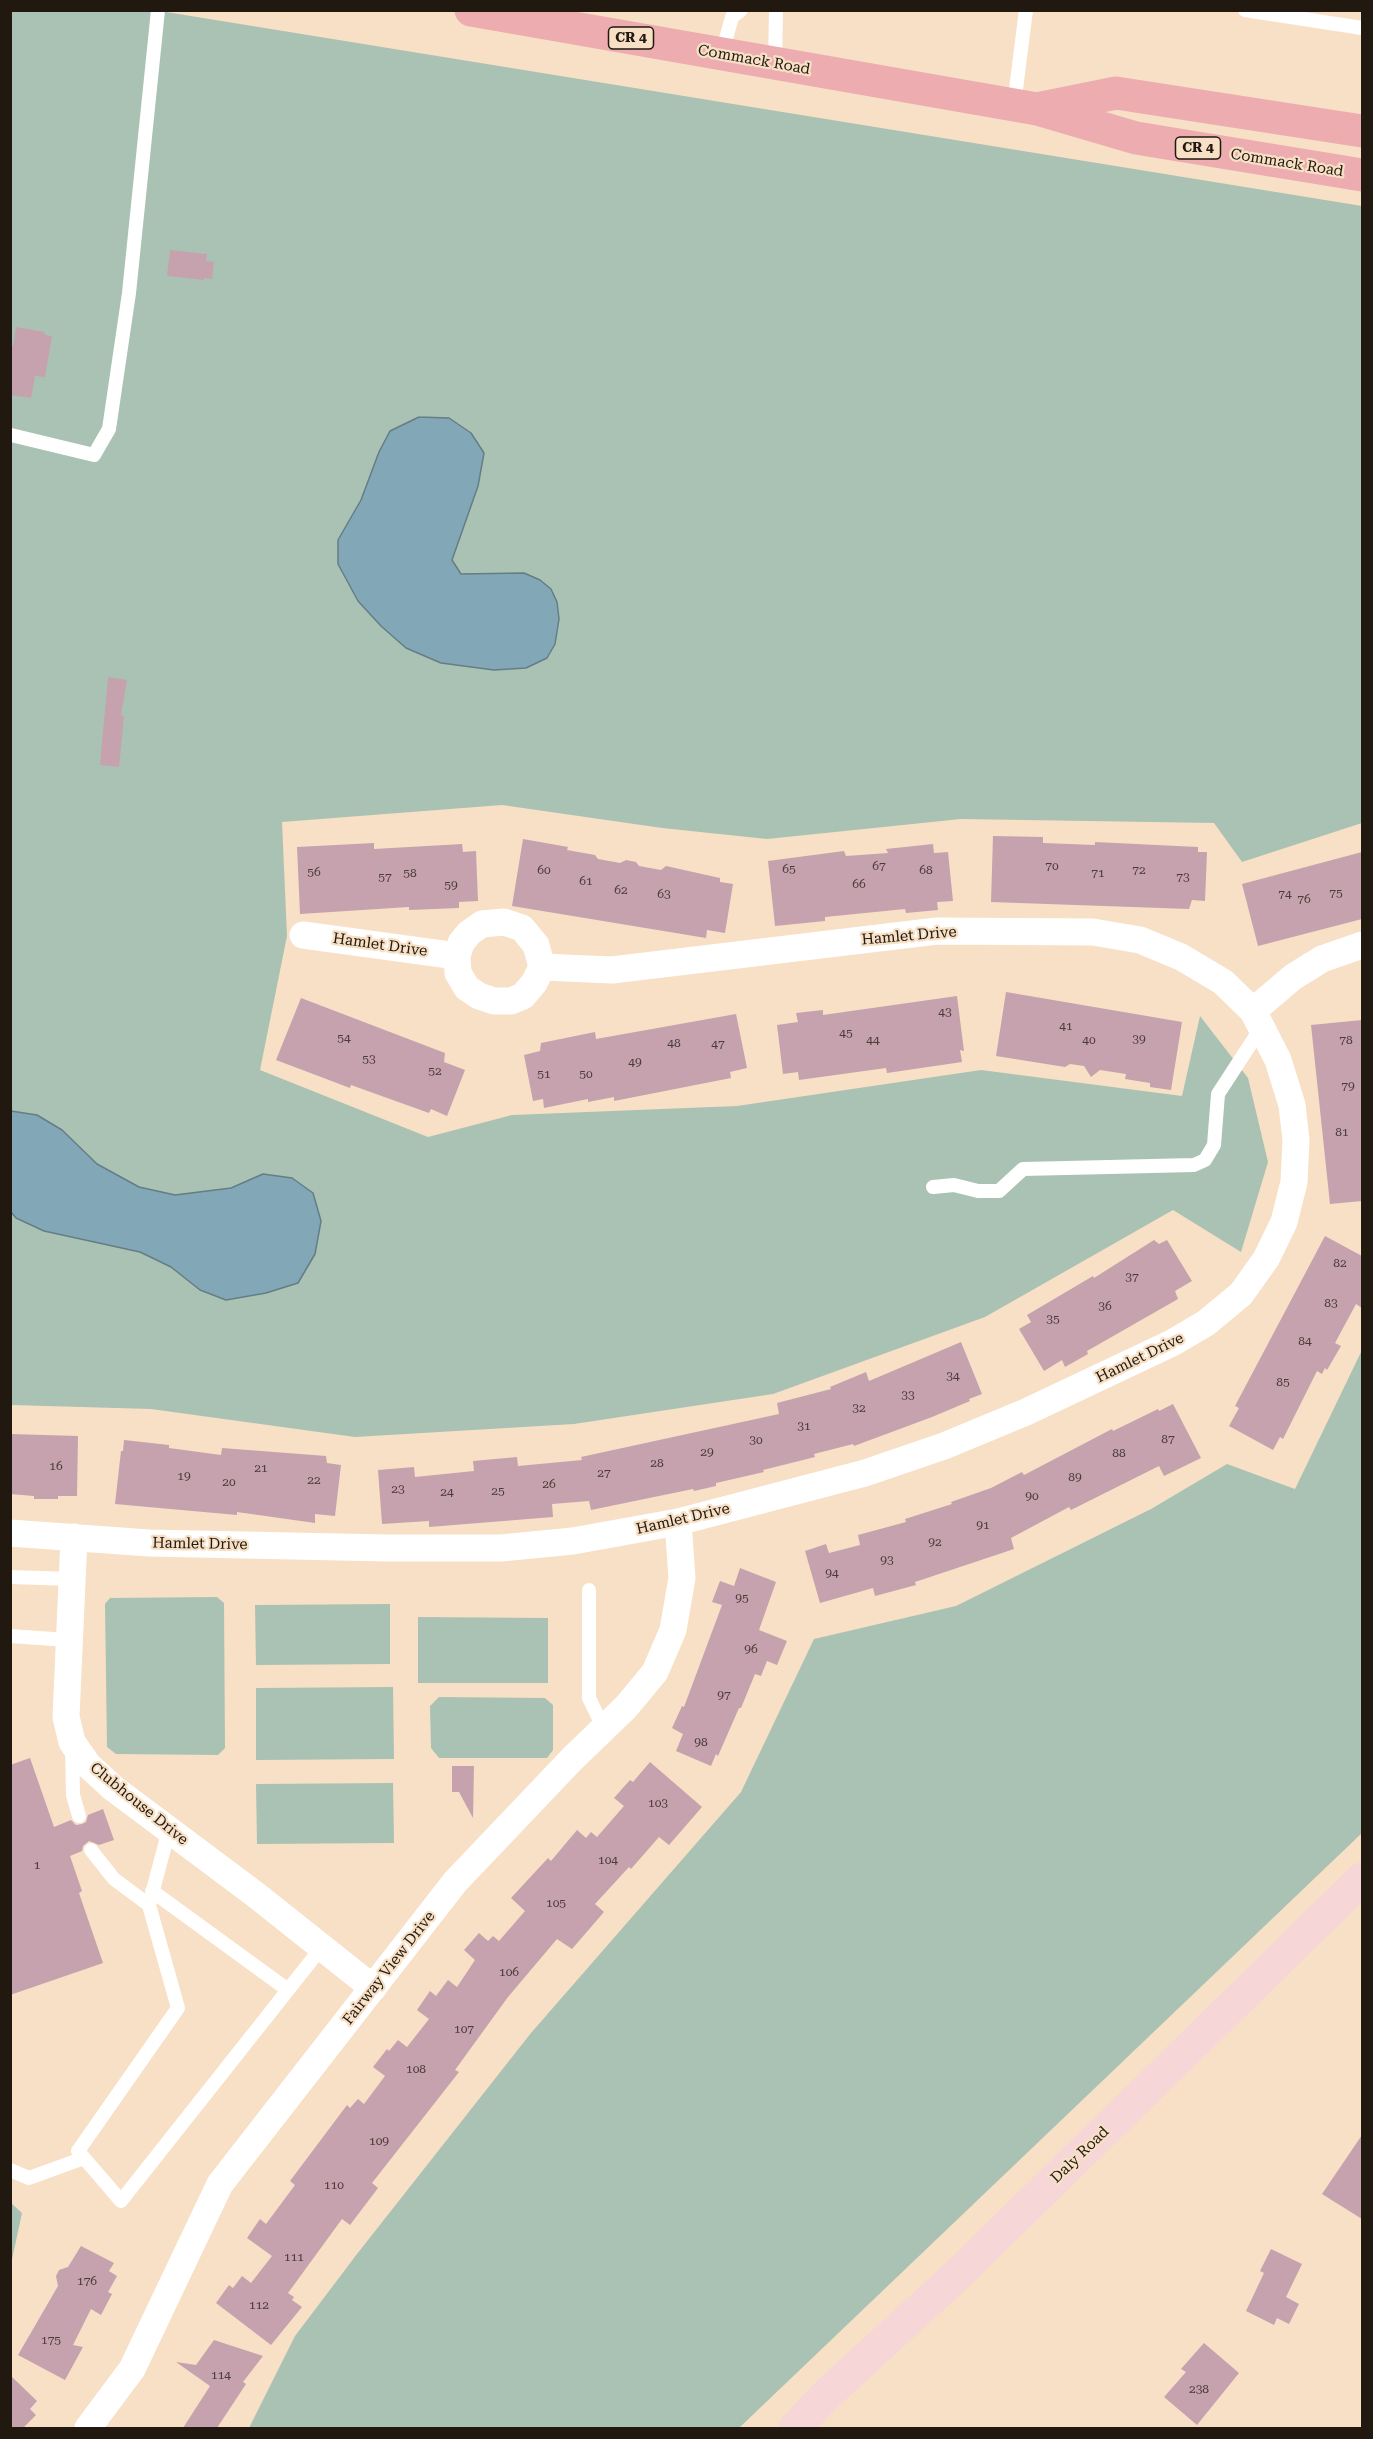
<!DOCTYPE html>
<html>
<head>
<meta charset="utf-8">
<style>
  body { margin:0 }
  #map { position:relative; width:1373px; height:2439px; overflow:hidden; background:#f7e0c5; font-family:"Roboto Serif",serif }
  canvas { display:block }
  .frame { position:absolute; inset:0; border:12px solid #21190f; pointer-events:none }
</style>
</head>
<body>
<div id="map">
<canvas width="1373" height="2439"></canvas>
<div class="frame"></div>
</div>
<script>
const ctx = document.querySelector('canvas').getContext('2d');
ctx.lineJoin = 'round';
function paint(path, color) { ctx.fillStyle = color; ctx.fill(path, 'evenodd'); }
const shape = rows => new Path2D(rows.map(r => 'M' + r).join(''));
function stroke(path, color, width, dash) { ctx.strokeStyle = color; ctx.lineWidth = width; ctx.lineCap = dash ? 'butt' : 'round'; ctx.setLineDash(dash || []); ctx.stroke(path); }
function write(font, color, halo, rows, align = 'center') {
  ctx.font = font + ' "Roboto Serif",serif'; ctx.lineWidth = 4.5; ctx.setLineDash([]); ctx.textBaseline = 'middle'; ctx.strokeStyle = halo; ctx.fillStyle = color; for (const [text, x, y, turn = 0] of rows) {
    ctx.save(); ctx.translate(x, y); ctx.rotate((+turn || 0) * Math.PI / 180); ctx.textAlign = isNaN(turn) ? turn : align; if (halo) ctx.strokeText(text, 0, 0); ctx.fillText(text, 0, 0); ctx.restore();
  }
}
const green = shape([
  [11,11,160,11,1362,206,1362,823,1242,862,1214,823,961,819,767,839,662,828,502,805,282,822,287,936,260,1070,428,1137,512,1115,737,1106,981,1070,1182,1096,1200,1016,1248,1078,1268,1162,1241,1252,1173,1210,985,1317,773,1394,574,1424,355,1437,151,1409,11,1405],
  [1362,1350,1362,1833,739,2428,249,2428,295,2336,357,2254,531,2033,741,1792,814,1639,956,1606,1151,1509,1227,1464,1295,1489],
  [217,1597,224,1603,225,1748,218,1755,116,1754,107,1747,105,1604,110,1598],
  [390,1604,390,1664,256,1665,255,1605],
  [418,1617,548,1618,548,1683,418,1683],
  [393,1687,394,1759,256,1760,256,1688],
  [439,1697,545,1698,553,1705,553,1750,547,1758,439,1758,431,1748,430,1706],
  [393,1783,394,1843,257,1844,256,1784],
  [11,2203,22,2213,11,2264]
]);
const water = shape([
  [419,417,449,418,471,433,484,453,478,486,452,560,461,574,524,573,540,580,551,589,557,602,559,619,555,644,547,658,526,668,494,670,441,663,406,648,381,626,358,601,338,564,338,540,361,500,379,452,390,431,419,417],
  [11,1111,37,1115,62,1130,97,1164,139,1187,175,1195,231,1188,263,1174,292,1178,313,1193,321,1221,315,1254,298,1283,266,1293,226,1300,200,1290,171,1267,140,1252,44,1231,16,1218,11,1212,11,1111]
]);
const building = shape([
  [170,250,207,254,206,261,214,262,212,279,204,278,204,280,167,276],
  [16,327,44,332,45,335,52,336,45,377,35,376,31,398,10,395,10,346,13,346],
  [108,677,127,680,121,715,124,716,119,767,100,765],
  [993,836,1043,837,1043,843,1095,845,1095,842,1198,847,1198,852,1207,852,1205,901,1192,900,1189,909,991,902],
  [523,839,568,847,567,850,595,855,598,859,620,863,626,860,636,862,639,866,661,870,666,866,720,878,720,882,733,884,725,933,707,930,706,938,512,906],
  [374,843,374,849,462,844,463,852,476,851,478,901,459,902,459,908,409,910,409,907,300,914,297,847],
  [933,844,934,853,948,852,953,901,937,902,938,910,906,913,905,909,825,917,825,921,775,926,768,861,844,851,846,856,888,853,886,849],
  [1362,852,1362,919,1258,946,1242,884],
  [1006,992,1182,1022,1171,1090,1150,1087,1150,1083,1125,1079,1126,1074,1100,1070,1091,1077,1084,1066,1070,1064,1065,1067,996,1056],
  [957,996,964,1051,960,1050,962,1062,887,1073,886,1068,799,1080,798,1072,783,1074,777,1025,798,1022,796,1013,823,1010,823,1015],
  [301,998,445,1053,444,1062,465,1070,447,1116,431,1109,429,1113,351,1085,350,1088,276,1060],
  [736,1014,747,1068,730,1072,731,1078,614,1101,614,1097,588,1102,588,1099,544,1108,543,1099,533,1101,524,1055,540,1051,541,1043,595,1032,596,1039],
  [1362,1020,1362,1201,1330,1204,1311,1025],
  [1325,1236,1362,1256,1362,1308,1356,1304,1335,1343,1341,1346,1327,1370,1325,1368,1322,1374,1317,1371,1283,1439,1280,1437,1273,1450,1229,1426,1239,1408,1235,1406],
  [1154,1240,1159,1244,1167,1240,1192,1281,1175,1291,1178,1299,1087,1351,1088,1354,1065,1367,1062,1360,1044,1371,1019,1329,1031,1322,1027,1315,1093,1276,1094,1278],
  [961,1342,982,1394,969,1399,970,1401,932,1417,854,1446,853,1444,814,1454,815,1457,763,1470,764,1472,716,1483,716,1486,694,1491,693,1489,591,1510,589,1501,552,1504,553,1517,429,1527,429,1521,382,1524,378,1470,414,1467,415,1477,474,1471,473,1461,517,1457,518,1466,582,1460,581,1457,779,1414,777,1403,831,1389,830,1387,866,1372,869,1381],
  [1173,1404,1201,1458,1164,1476,1159,1466,1071,1510,1069,1507,1011,1538,1014,1549,915,1582,916,1585,875,1596,873,1588,820,1603,805,1551,826,1544,829,1553,860,1545,858,1535,906,1522,905,1519,952,1504,951,1502,991,1488,1022,1472,1024,1475,1112,1429,1113,1431,1158,1409,1159,1411],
  [10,1434,78,1436,77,1496,58,1496,58,1499,34,1499,34,1496,10,1494],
  [124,1440,169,1445,169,1448,221,1455,222,1448,326,1456,327,1463,341,1465,335,1516,315,1514,315,1523,237,1512,237,1515,115,1504,121,1451,123,1451],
  [740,1568,776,1582,759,1630,787,1641,777,1665,767,1661,761,1676,755,1674,741,1708,739,1708,718,1756,716,1754,711,1766,676,1751,683,1734,672,1728,682,1706,684,1707,722,1605,712,1602,720,1581,734,1586],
  [30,1758,54,1827,71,1820,76,1825,82,1824,86,1822,88,1815,103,1809,114,1840,99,1845,89,1841,83,1846,82,1851,70,1856,82,1891,79,1893,103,1963,10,1995,10,1765],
  [650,1762,702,1807,669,1845,659,1837,631,1869,629,1867,595,1904,604,1912,572,1949,557,1939,508,1997,455,2070,459,2072,372,2183,378,2188,350,2225,342,2219,288,2293,294,2297,292,2300,302,2307,271,2345,216,2303,229,2285,233,2288,242,2276,251,2283,272,2256,247,2238,260,2219,266,2224,295,2185,290,2181,347,2105,350,2108,358,2099,364,2104,385,2076,373,2067,387,2049,389,2051,398,2040,407,2047,429,2019,417,2010,430,1991,436,1996,448,1980,457,1987,475,1960,464,1950,479,1933,488,1941,493,1936,499,1941,525,1911,511,1898,548,1858,551,1861,577,1830,586,1838,591,1832,597,1837,624,1806,614,1798,630,1780,633,1782],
  [452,1766,474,1766,473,1818,459,1792,452,1792],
  [1362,2135,1362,2219,1322,2194],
  [81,2246,114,2263,109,2271,117,2276,108,2292,112,2294,101,2315,91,2309,73,2345,83,2347,65,2380,18,2355,58,2286,56,2276,59,2270,68,2267],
  [1271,2249,1302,2264,1286,2297,1299,2304,1289,2324,1277,2318,1274,2325,1246,2311,1264,2273,1260,2271],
  [214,2340,263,2356,243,2382,246,2384,217,2428,183,2428,210,2386,176,2362,196,2365],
  [1204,2343,1239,2373,1197,2425,1164,2397,1186,2372,1181,2369],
  [10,2375,37,2401,30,2409,36,2415,23,2428,10,2428]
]);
const service = shape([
  [1245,10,1362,28],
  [722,53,732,17,741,10],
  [775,63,776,10],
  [1014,105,1026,10],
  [11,435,94,455,109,429,129,293,158,10],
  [933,1187,954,1185,978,1191,999,1191,1023,1169,1194,1165,1205,1160,1214,1145,1218,1094,1261,1028],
  [10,1577,72,1579],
  [589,1590,589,1698,604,1729],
  [10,1636,68,1640],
  [72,1747,73,1795,79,1816],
  [169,1830,149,1905,178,2008,78,2151,121,2201,322,1947],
  [91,1850,114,1879,149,1905],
  [152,1891,288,1990],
  [10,2170,29,2178,84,2158]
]);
const minor = shape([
  [504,922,522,928,536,945,542,967,534,983,523,996,511,1001,494,1001,479,996,467,988,458,973,457,956,461,943,469,933,482,924,504,922],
  [303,935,457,956],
  [1253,1011,1293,977,1322,959,1362,945],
  [10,1533,149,1543,388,1548,501,1548,573,1541,678,1522,865,1473,944,1446,1026,1412,1172,1343,1206,1323,1241,1294,1266,1259,1284,1222,1294,1182,1296,1140,1292,1105,1278,1060,1253,1011,1223,982,1181,957,1140,940,1093,932,937,931,612,970,542,967],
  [74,1537,66,1717,72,1742,88,1765,113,1788,256,1895,373,1988],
  [88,2428,132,2369,220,2184,455,1882,572,1759,626,1707,655,1672,673,1630,682,1578,678,1522]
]);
const secondary = shape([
  [795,2428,825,2396,954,2278,1362,1879]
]);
const primary = shape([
  [471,10,1037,109,1136,138,1362,175],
  [1042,108,1116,93,1362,131]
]);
const numberNames = [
  ["67",879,866],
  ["70",1052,866],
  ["65",789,869],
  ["60",544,870],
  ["68",926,870],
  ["72",1139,870],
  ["56",314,872],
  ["58",410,873],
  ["71",1098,873],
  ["57",385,877],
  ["73",1183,877],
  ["61",586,881],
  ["66",859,884],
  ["59",451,885],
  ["62",621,890],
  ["75",1336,893],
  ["63",664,894],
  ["74",1285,894],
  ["76",1304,899],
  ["43",945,1012],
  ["41",1066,1026],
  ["45",846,1033],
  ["54",344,1038],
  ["39",1139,1039],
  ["44",873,1040],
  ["40",1089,1040],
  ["78",1346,1040],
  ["48",674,1043],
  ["47",718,1044],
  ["53",369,1059],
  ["49",635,1062],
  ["52",435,1071],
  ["51",544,1074],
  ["50",586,1074],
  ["79",1348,1086],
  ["81",1342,1132],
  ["82",1340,1263],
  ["37",1132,1277],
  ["83",1331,1303],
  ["36",1105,1306],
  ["35",1053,1319],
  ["84",1305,1341],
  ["34",953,1376],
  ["85",1283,1382],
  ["33",908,1395],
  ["32",859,1408],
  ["31",804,1426],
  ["87",1168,1439],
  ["30",756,1440],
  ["29",707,1452],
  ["88",1119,1453],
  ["28",657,1463],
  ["16",56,1466],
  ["21",261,1468],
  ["27",604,1473],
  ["19",184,1476],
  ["89",1075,1477],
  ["22",314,1480],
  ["20",229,1482],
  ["26",549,1484],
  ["23",398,1489],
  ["25",498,1491],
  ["24",447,1492],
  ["90",1032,1496],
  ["91",983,1525],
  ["92",935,1542],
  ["93",887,1560],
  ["94",832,1573],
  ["95",742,1598],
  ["96",751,1649],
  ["97",724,1695],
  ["98",701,1742],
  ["103",658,1803],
  ["104",608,1860],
  ["1",37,1865],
  ["105",556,1903],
  ["106",509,1972],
  ["107",464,2029],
  ["108",416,2069],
  ["109",379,2141],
  ["110",334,2185],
  ["111",294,2257],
  ["176",87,2281],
  ["112",259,2305],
  ["175",51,2340],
  ["114",221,2375],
  ["238",1199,2389]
];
const shields = [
  [631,38,45],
  [1198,148,45]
];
const shieldNames = [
  ["CR 4",631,38],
  ["CR 4",1198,148]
];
const streetNames = [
  ["Commack Road",754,60,10],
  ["Commack Road",1287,163,9],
  ["Hamlet Drive",909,936,-5],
  ["Hamlet Drive",380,945,8],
  ["Hamlet Drive",1140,1358,-26],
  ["Hamlet Drive",683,1519,-13],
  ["Hamlet Drive",200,1544,1],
  ["Clubhouse Drive",139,1804,39],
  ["Fairway View Drive",389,1968,-52],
  ["Daly Road",1080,2155,-44]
];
paint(green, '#aac2b3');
paint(water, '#82a8b8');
stroke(water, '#657d85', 1.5);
paint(building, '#c5a2ae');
stroke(service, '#fff', 14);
stroke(minor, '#fff', 27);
stroke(secondary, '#f6d6d7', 33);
stroke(primary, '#edacb0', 33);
write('12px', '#4a3b37', null, numberNames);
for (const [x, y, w] of shields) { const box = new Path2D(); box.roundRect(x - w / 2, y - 11, w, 22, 4.5); ctx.fillStyle = '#f7e0c5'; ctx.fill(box); stroke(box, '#21190f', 1.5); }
write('bold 14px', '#21190f', null, shieldNames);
write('15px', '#21190f', '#f7e0c5', streetNames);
</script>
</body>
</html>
